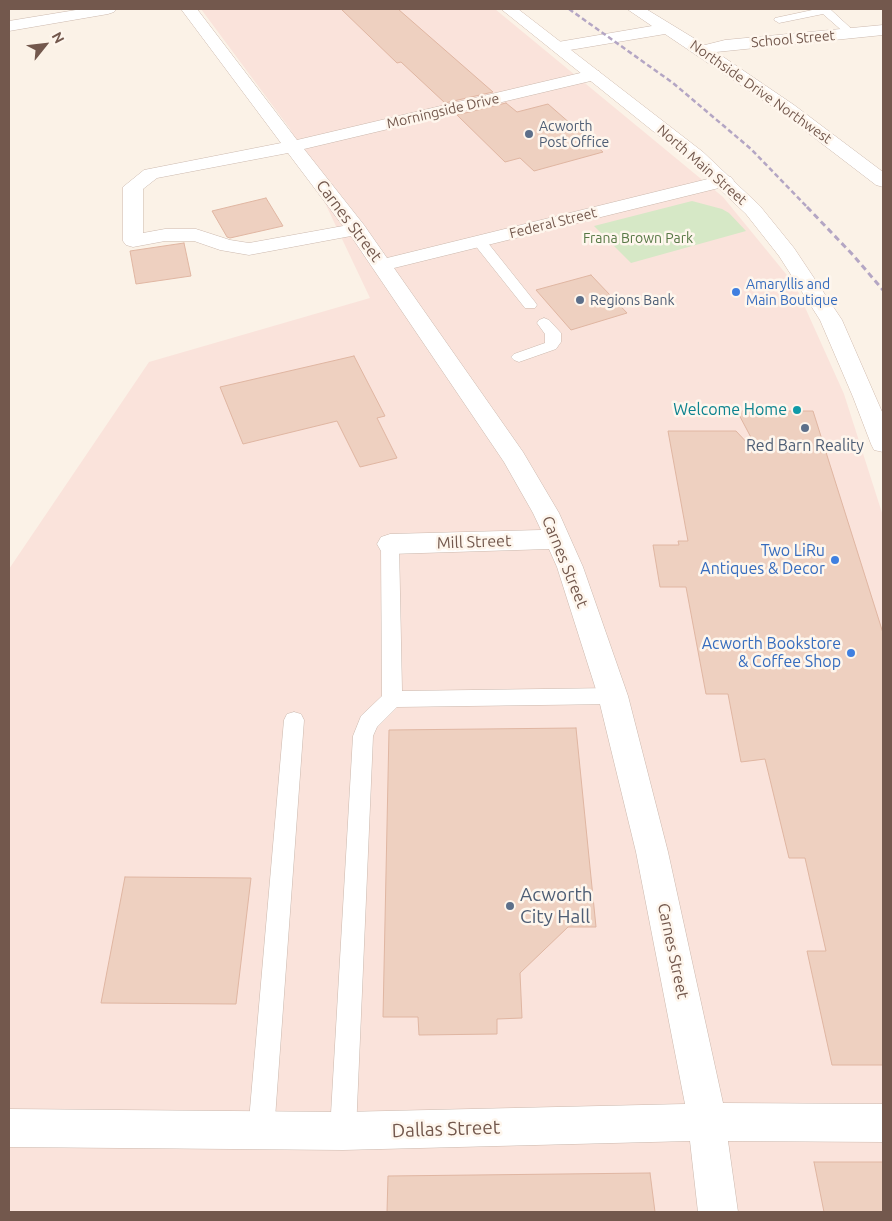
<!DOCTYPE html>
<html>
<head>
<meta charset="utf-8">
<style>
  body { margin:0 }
  #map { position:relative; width:892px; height:1221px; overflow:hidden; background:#fbf2e7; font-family:Ubuntu,sans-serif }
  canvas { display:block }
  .frame { position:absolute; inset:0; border:10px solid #73584d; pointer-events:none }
  .north { position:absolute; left:20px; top:20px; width:50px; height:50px; -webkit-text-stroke:4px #fef6ed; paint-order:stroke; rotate:61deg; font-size:14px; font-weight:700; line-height:20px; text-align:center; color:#73584d }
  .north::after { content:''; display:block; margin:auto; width:18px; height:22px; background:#73584d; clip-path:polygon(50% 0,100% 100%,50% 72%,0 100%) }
</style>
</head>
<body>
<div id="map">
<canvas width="892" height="1221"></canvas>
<div class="frame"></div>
<div class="north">N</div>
</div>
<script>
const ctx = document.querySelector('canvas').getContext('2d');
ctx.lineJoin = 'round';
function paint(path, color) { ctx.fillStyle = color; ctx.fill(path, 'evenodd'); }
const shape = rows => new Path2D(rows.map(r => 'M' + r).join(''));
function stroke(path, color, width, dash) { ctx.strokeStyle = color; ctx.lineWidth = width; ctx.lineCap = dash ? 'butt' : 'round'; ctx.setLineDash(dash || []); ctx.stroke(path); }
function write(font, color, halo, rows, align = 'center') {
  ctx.font = font + ' Ubuntu,sans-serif'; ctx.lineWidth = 5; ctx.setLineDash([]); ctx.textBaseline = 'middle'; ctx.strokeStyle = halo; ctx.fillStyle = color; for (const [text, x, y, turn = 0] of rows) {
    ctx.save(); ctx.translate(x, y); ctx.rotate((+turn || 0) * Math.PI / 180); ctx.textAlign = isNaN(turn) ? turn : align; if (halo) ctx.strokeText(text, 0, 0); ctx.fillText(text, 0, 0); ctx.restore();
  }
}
const commercial = shape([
  [201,9,495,9,723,197,795,285,844,394,883,516,883,1212,9,1212,9,569,149,362,370,298,290,129]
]);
const green = shape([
  [692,201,722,209,729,213,746,231,631,263,594,226]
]);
const building = shape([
  [341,9,398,9,493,92,445,103,401,62,397,63,341,9],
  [506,103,517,112,548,104,603,152,534,171,520,158,505,162,457,115,506,103],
  [266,198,283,226,230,238,227,237,212,211,266,198],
  [184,243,191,276,136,284,130,251,184,243],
  [591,275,627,313,571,330,536,290,591,275],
  [354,356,385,416,377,418,397,458,360,467,337,421,243,444,220,387,354,356],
  [737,411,813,411,883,633,883,1065,832,1065,807,951,826,951,805,858,789,858,765,759,741,762,728,694,706,694,686,587,660,587,653,545,679,545,678,541,688,541,668,431,736,431,751,447,755,445,737,411],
  [576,728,596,927,568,927,520,973,522,1018,497,1019,497,1034,419,1035,418,1017,383,1017,389,730,576,728],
  [125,877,251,878,236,1004,101,1003,125,877],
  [814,1162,883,1162,883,1212,824,1212,814,1162],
  [650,1173,655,1212,387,1212,388,1176,650,1173]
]);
const lane = shape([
  [817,9,830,9,856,33,855,35,847,35,823,14,779,23,774,20,775,18,817,9],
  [479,237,484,238,535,302,537,305,535,308,525,308,474,244,472,241,474,238,479,237],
  [544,318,549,320,561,333,561,342,556,349,519,362,514,360,511,357,514,354,545,343,545,334,537,323,539,320,544,318],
  [390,537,396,539,399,544,402,691,613,688,620,690,623,696,620,702,613,704,397,707,377,727,373,736,356,1131,352,1140,343,1144,334,1140,330,1131,353,736,361,716,382,696,381,544,384,539,390,537],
  [294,712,301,714,304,720,274,1132,270,1141,261,1145,252,1141,248,1132,284,720,287,714,294,712]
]);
const street = shape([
  [82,9,116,9,114,12,108,14,9,31,9,21,82,9],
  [181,9,197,9,297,140,593,70,599,71,601,75,599,79,304,149,364,225,387,258,724,175,731,177,734,181,731,185,394,268,523,452,559,513,583,567,628,696,668,852,723,1103,883,1104,883,1142,728,1141,738,1212,698,1212,690,1141,343,1150,9,1147,9,1109,343,1112,685,1104,636,852,598,696,557,567,549,549,390,554,381,551,377,544,381,537,390,534,541,530,533,513,504,462,351,236,249,255,220,250,194,241,165,241,133,247,126,245,123,241,123,187,144,170,281,143,181,9],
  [288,153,343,226,249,243,230,240,196,229,165,229,143,233,143,189,157,178,288,153],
  [627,9,646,9,705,45,725,40,883,25,883,35,716,52,794,105,883,172,883,187,876,185,782,113,665,34,558,52,552,50,550,47,552,44,558,42,652,26,627,9]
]);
const secondary = shape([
  [501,9,518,9,703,152,760,206,794,248,842,320,883,414,883,452,874,450,871,444,853,397,820,320,779,256,746,214,689,160,501,9]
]);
const railFar1 = shape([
  [569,9,673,83,751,149,808,208]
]);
const rail = shape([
  [807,207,853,255,883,290]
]);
const markers = [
  [529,134,5,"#5c6f8a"],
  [736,292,5,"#3f7fe0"],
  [580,300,5,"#5c6f8a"],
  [797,410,5,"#0f9aa8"],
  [805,428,5,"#5c6f8a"],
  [835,560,5,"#3f7fe0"],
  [851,653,5,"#3f7fe0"],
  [510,906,5,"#5c6f8a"]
];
const farStreetnames = [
  ["School Street",793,39,-5],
  ["Northside Drive Northwest",761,92,35],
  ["Morningside Drive",443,111,-13],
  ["North Main Street",702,165,41],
  ["Federal Street",553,223,-14]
];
const farServicenames = [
  ["Acworth",539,126],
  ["Post Office",539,142],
  ["Regions Bank",590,300]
];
const farParknames = [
  ["Frana Brown Park",638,238]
];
const farShopnames = [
  ["Amaryllis and",746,284],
  ["Main Boutique",746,300]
];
const streetNames = [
  ["Carnes Street",349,221,53],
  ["Mill Street",474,542,-2],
  ["Carnes Street",565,562,68],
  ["Carnes Street",673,951,78]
];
const cultureNames = [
  ["Welcome Home",787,410]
];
const serviceNames = [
  ["Red Barn Reality",805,446]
];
const shopNames = [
  ["Two LiRu",825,551],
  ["Antiques & Decor",825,569],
  ["Acworth Bookstore",841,644],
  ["& Coffee Shop",841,662]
];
const nearServicenames = [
  ["Acworth",520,895],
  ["City Hall",520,917]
];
const nearStreetnames = [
  ["Dallas Street",446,1129,-2]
];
paint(commercial, '#fae3db');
paint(green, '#d6e8c6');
paint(building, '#eed0c0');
stroke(building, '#e0b6a2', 1);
stroke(lane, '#ccb9ae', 1);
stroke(street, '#ccb9ae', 1);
stroke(secondary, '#d0bbae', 1);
paint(lane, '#fff');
paint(street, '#fff');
paint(secondary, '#fff');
stroke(railFar1, '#b4a6c4', 2.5, [5, 3]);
stroke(rail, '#b4a6c4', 3, [6, 4]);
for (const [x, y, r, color] of markers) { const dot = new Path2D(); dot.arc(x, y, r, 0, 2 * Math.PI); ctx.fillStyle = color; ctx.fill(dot); stroke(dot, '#fef6ed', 2); }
write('14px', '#73584d', '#fef6ed', farStreetnames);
write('14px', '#4e5e75', '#fef6ed', farServicenames, 'left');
write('14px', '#577846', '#fef6ed', farParknames);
write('14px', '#366cbe', '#fef6ed', farShopnames, 'left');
write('16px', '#73584d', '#fef6ed', streetNames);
write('16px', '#0d838f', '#fef6ed', cultureNames, 'right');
write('16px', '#4e5e75', '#fef6ed', serviceNames);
write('16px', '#366cbe', '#fef6ed', shopNames, 'right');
write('19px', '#4e5e75', '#fef6ed', nearServicenames, 'left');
write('19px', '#73584d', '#fef6ed', nearStreetnames);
</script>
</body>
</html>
